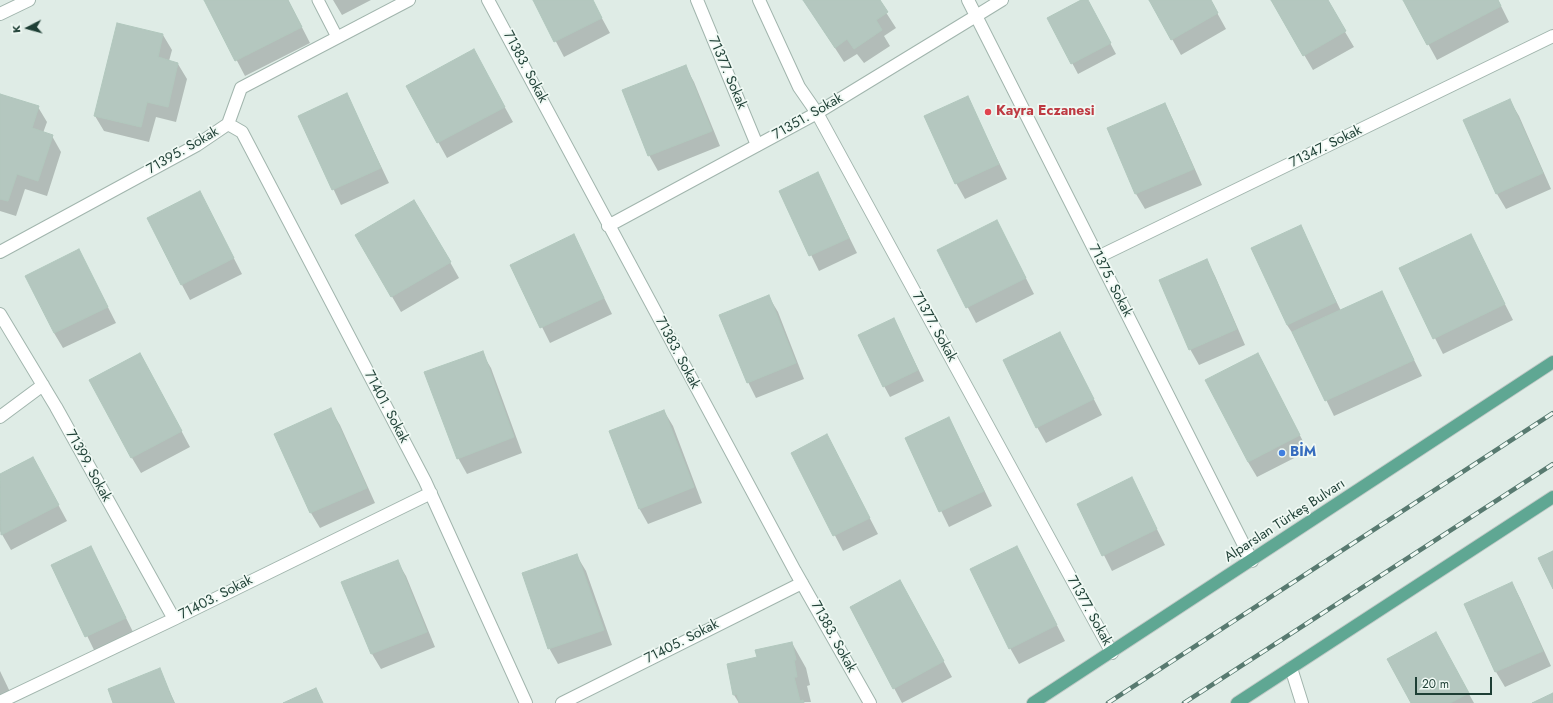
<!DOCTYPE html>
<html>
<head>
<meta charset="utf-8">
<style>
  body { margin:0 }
  #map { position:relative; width:1553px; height:703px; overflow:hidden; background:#dfece6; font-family:Jost,sans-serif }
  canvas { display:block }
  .north { position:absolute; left:8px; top:8px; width:40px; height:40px; -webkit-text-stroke:3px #f0f9f4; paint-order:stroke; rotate:264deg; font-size:11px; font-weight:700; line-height:16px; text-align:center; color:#1e3f35 }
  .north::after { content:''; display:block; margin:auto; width:14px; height:18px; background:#1e3f35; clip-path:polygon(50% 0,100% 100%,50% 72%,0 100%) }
  .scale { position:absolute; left:1415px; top:677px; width:77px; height:18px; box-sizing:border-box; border:2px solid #1e3f35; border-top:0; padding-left:5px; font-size:12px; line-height:14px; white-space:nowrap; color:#1e3f35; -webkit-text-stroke:3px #f0f9f4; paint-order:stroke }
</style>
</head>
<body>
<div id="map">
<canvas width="1553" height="703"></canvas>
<div class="north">K</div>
<div class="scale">20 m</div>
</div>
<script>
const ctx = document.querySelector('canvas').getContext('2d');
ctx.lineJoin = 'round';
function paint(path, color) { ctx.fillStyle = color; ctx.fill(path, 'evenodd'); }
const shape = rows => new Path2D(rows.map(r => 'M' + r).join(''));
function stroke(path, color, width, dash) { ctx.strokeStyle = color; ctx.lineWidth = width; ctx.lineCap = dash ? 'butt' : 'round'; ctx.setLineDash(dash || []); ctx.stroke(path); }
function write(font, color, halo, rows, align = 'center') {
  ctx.font = font + ' Jost,sans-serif'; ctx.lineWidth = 3.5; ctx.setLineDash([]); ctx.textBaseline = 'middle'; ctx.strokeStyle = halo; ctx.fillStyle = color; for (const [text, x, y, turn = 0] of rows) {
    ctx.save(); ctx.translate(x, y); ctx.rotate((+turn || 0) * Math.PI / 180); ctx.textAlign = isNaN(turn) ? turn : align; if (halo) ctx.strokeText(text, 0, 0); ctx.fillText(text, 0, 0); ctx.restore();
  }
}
const shadow = shape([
  [205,0,288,0,310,43,245,76],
  [333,0,371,0,342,15],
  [534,0,592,0,610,33,564,57],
  [804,0,878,0,896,28,884,36,890,46,864,63,857,54,844,62],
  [1083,0,1087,0,1116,54,1078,74,1048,18],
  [1150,0,1210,0,1226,29,1181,55],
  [1272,0,1326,0,1354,47,1313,70],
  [1404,0,1498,0,1509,22,1437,60],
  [163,35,172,50,169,61,178,64,187,79,176,122,156,117,149,142,104,131,95,116],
  [482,66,513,122,447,158,407,86],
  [685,66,694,82,720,146,658,171,649,155],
  [0,95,38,107,47,122,43,133,52,136,61,152,47,196,25,189,16,216,0,211],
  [347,95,389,183,341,205,299,117],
  [967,97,1007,179,965,199,956,183],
  [1510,101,1519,116,1551,189,1506,209,1497,194],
  [1165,104,1173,120,1202,185,1145,209,1136,194,1108,129],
  [818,174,857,253,819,271,780,192],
  [208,208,242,274,190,300,182,285],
  [997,221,1034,294,976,323,938,251],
  [1300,227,1341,311,1381,293,1422,376,1334,416,1297,340,1287,325],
  [356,235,450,262,459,278,401,312],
  [1470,235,1513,320,1443,354,1400,269],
  [574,236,612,314,550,343,511,265],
  [79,250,116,323,63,348,54,333],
  [1206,260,1215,276,1245,345,1199,365,1190,349],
  [769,297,778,312,804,379,756,398,748,382],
  [894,319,924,381,890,397,884,386],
  [1060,333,1102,415,1046,443,1037,427],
  [482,353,491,368,522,453,467,474,458,458],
  [140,354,190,447,141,473,132,458],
  [1258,354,1308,451,1257,477,1248,462],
  [331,410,340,425,375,503,320,528,311,513],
  [664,411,673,426,702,503,648,524,639,508],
  [949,418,992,506,949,527,906,439],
  [827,436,878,534,843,551,792,453],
  [33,458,67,521,11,550,0,531,0,475],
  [1131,478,1165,545,1112,571,1078,504],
  [91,547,134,634,95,652,53,566],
  [1017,547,1065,641,1019,664,1010,648],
  [577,556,586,571,612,645,558,664,549,648],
  [397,561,406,576,435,647,381,669,372,654,343,583],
  [1512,583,1520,598,1551,666,1505,687,1496,672,1466,604],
  [909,597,952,677,902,703,894,688],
  [792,643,806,668,810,685,807,686,811,702,739,703,734,695,758,658],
  [1444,649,1474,703,1412,703],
  [159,670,175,703,114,703],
  [0,671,11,694,0,699]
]);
const building = shape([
  [204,0,288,0,302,27,235,61,204,0],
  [533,0,593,0,602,18,554,42,533,0],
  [803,0,880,0,888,12,876,20,882,30,854,49,847,39,835,48,803,0],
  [1081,0,1088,0,1111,43,1071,64,1047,18,1081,0],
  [1149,0,1211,0,1218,13,1171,40,1149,0],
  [1271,0,1328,0,1346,31,1303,56,1271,0],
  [1403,0,1498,0,1501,6,1427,45,1403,0],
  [117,23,163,34,158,57,178,63,168,107,147,102,141,127,94,116,117,23],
  [474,49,505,107,437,143,406,86,474,49],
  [686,65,712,131,648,156,622,90,686,65],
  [347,93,381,168,332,190,298,116,347,93],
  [0,94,39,106,32,128,53,135,38,181,17,174,8,201,0,199,0,94],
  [968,96,999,164,955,184,924,116,968,96],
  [1510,99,1543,173,1496,194,1463,120,1510,99],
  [1165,103,1194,169,1135,194,1107,128,1165,103],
  [818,172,849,238,809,256,779,191,818,172],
  [200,191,234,258,181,285,147,218,200,191],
  [414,200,451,262,391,297,355,235,414,200],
  [997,220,1026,278,966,308,937,250,997,220],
  [1301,225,1336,302,1287,325,1251,248,1301,225],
  [574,234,604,298,540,328,510,265,574,234],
  [1471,234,1505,304,1433,339,1399,268,1471,234],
  [79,249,108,307,54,333,25,276,79,249],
  [1207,259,1237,329,1189,350,1159,280,1207,259],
  [1382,291,1414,360,1325,401,1292,332,1382,291],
  [769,295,796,363,747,383,719,315,769,295],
  [894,318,918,370,883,387,858,335,894,318],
  [1060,332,1094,399,1036,428,1003,360,1060,332],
  [483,351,514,437,457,459,424,372,483,351],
  [140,353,182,431,131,458,89,380,140,353],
  [1258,353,1300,435,1248,462,1205,380,1258,353],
  [331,408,367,488,310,513,274,434,331,408],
  [664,410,694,487,639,509,609,431,664,410],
  [949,417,984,491,939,512,905,438,949,417],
  [827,434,870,518,833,536,791,453,827,434],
  [33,457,59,505,1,535,0,474,33,457],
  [1132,477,1157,529,1102,556,1077,504,1132,477],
  [91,546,126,618,85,637,51,565,91,546],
  [1017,546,1057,625,1009,649,970,569,1017,546],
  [1553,551,1553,589,1538,558,1553,551],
  [577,554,604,630,548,649,522,573,577,554],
  [398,560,427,632,371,654,341,582,398,560],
  [900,580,944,661,893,689,850,607,900,580],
  [1512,582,1543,651,1495,672,1464,604,1512,582],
  [1436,632,1469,693,1450,703,1411,703,1387,659,1436,632],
  [792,642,796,660,794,660,797,677,794,677,800,701,803,700,804,703,739,703,737,694,733,695,727,664,757,657,755,650,792,642],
  [160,668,174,703,113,703,108,689,160,668],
  [316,688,323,703,283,703,316,688],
  [1553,693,1553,703,1532,703,1553,693]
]);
const service = shape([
  [318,0,337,37]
]);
const minor = shape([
  [488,0,795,571,870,703],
  [968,0,1252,561],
  [0,14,29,0],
  [817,113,1112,653],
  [228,124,242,132,425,481,526,703],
  [608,226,817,113,976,16],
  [0,252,197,145,228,124,241,88,409,0],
  [1098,257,1553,36],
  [0,314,56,407,174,619],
  [0,417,43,385],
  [1291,668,1302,703],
  [0,702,174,619,431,493],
  [562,703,802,583]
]);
const tertiary = shape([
  [697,0,757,145],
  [759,0,799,87,817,113],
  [976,16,1002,0]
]);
const primary = shape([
  [1033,703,1553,362],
  [1237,703,1553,497]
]);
const rail = shape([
  [1108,703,1553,413],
  [1184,703,1553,464]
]);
const markers = [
  [988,112,4,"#e0444e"],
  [1282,453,4,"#3f7fe0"]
];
const streetNames = [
  ["71383. Sokak",525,67,62],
  ["71377. Sokak",727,73,67],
  ["71351. Sokak",808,117,-30],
  ["71347. Sokak",1326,147,-26],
  ["71395. Sokak",183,151,-30],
  ["71375. Sokak",1110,281,63],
  ["71377. Sokak",934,327,61],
  ["71383. Sokak",677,353,62],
  ["71401. Sokak",386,407,62],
  ["71399. Sokak",88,466,61],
  ["Alparslan Türkeş Bulvarı",1285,521,-33],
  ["71403. Sokak",216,598,-27],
  ["71377. Sokak",1089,611,61],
  ["71383. Sokak",833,637,61],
  ["71405. Sokak",682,642,-27]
];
const healthNames = [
  ["Kayra Eczanesi",996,112]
];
const shopNames = [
  ["BİM",1290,453]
];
paint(shadow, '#0003');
paint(building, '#b4c7bf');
stroke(building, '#b1c7bd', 1);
stroke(service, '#a1b5ad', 13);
stroke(minor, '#a1b5ad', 14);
stroke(tertiary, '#a1b5ad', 14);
stroke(primary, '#c0c9c6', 14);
stroke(service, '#fff', 11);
stroke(minor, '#fff', 12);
stroke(tertiary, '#fff', 12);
stroke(primary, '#5fa793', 12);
stroke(rail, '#587a70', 4.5);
stroke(rail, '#f0f9f4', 3, [9]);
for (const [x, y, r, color] of markers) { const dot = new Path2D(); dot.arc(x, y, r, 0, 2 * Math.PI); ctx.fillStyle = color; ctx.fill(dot); stroke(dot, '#f0f9f4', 1.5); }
write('14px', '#1e3f35', '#f0f9f4', streetNames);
write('bold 14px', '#be3a42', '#f0f9f4', healthNames, 'left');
write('bold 14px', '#366cbe', '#f0f9f4', shopNames, 'left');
</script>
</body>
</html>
